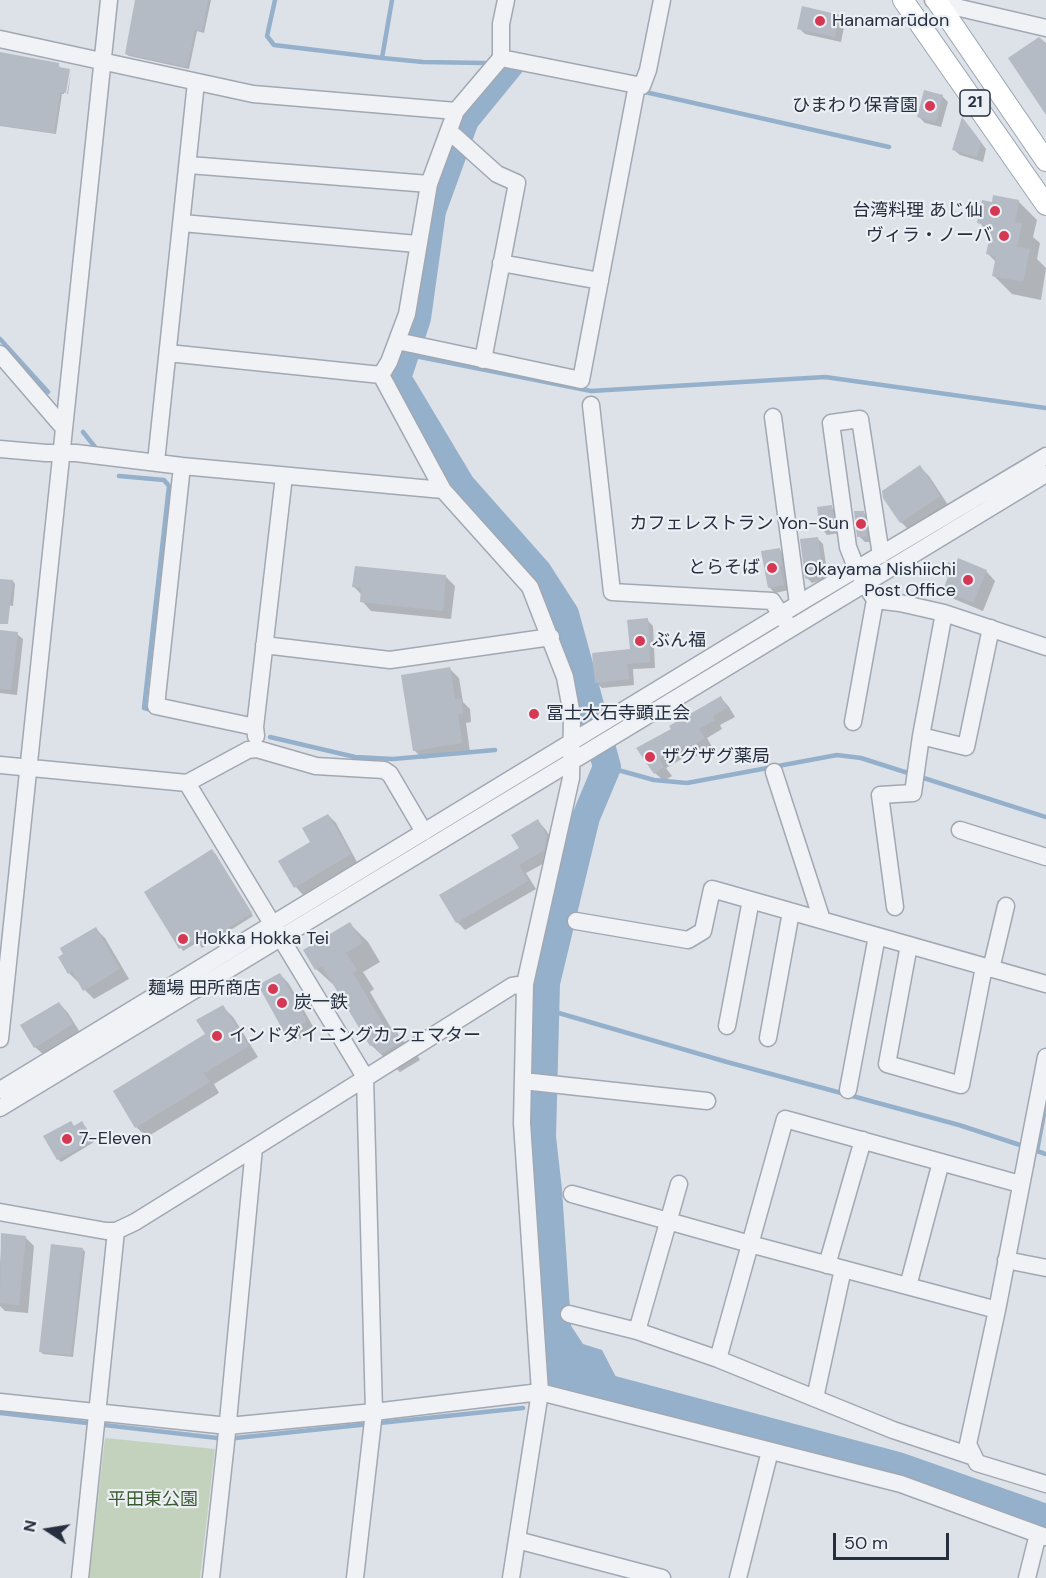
<!DOCTYPE html>
<html>
<head>
<meta charset="utf-8">
<style>
  body { margin:0 }
  #map { position:relative; width:1046px; height:1578px; overflow:hidden; background:#dde1e8; font-family:"DM Sans",sans-serif }
  canvas { display:block }
  .north { position:absolute; left:18px; top:1500px; width:60px; height:60px; -webkit-text-stroke:4px #ecf0f5; paint-order:stroke; rotate:282deg; font-size:16px; font-weight:700; line-height:24px; text-align:center; color:#252f3f }
  .north::after { content:''; display:block; margin:auto; width:21px; height:27px; background:#252f3f; clip-path:polygon(50% 0,100% 100%,50% 72%,0 100%) }
  .scale { position:absolute; left:833px; top:1533px; width:116px; height:27px; box-sizing:border-box; border:3px solid #252f3f; border-top:0; padding-left:8px; font-size:18px; line-height:21px; white-space:nowrap; color:#252f3f; -webkit-text-stroke:4px #ecf0f5; paint-order:stroke }
</style>
</head>
<body>
<div id="map">
<canvas width="1046" height="1578"></canvas>
<div class="north">N</div>
<div class="scale">50 m</div>
</div>
<script>
const ctx = document.querySelector('canvas').getContext('2d');
ctx.lineJoin = 'round';
function paint(path, color) { ctx.fillStyle = color; ctx.fill(path, 'evenodd'); }
const shape = rows => new Path2D(rows.map(r => 'M' + r).join(''));
function stroke(path, color, width, dash) { ctx.strokeStyle = color; ctx.lineWidth = width; ctx.lineCap = dash ? 'butt' : 'round'; ctx.setLineDash(dash || []); ctx.stroke(path); }
function write(font, color, halo, rows, align = 'center') {
  ctx.font = font + ' "DM Sans","Noto Sans JP",sans-serif'; ctx.lineWidth = 4.5; ctx.setLineDash([]); ctx.textBaseline = 'middle'; ctx.strokeStyle = halo; ctx.fillStyle = color; for (const [text, x, y, turn = 0] of rows) {
    ctx.save(); ctx.translate(x, y); ctx.rotate((+turn || 0) * Math.PI / 180); ctx.textAlign = isNaN(turn) ? turn : align; if (halo) ctx.strokeText(text, 0, 0); ctx.fillText(text, 0, 0); ctx.restore();
  }
}
const green = shape([
  [105,1438,215,1449,200,1578,89,1578]
]);
const water = shape([
  [566,1318,583,1344,602,1350,617,1379,612,1405,558,1391,548,1383,546,1319]
]);
const shadow = shape([
  [137,0,211,0,204,33,197,31,189,69,129,56,126,54],
  [839,16,845,22,841,42,805,34,799,28],
  [0,54,58,64,61,69,68,70,64,94,62,94,56,134,0,126],
  [71,72,68,94,67,94],
  [942,96,948,102,941,127,925,123,919,117],
  [968,125,986,149,983,162,960,155,954,150],
  [1018,201,1037,220,1033,237,1040,243,1037,259,1046,268,1041,300,1012,294,994,276,997,263,988,254,991,235,979,222,993,204],
  [920,467,929,476,948,505,910,531,901,522],
  [831,507,837,512,840,533,827,535,822,529],
  [863,512,869,518,873,542,865,542,859,536],
  [817,538,823,544,828,578,812,583,806,577],
  [779,549,785,555,787,571,785,570,789,590,775,593,769,587],
  [986,571,995,581,983,611,954,599,945,589,949,579,945,574],
  [446,577,455,586,451,619,371,611,362,601,362,595,354,587],
  [0,580,13,581,15,584,13,606,0,604],
  [647,620,653,626,655,668,633,669,634,685,602,688,596,682,631,651],
  [0,632,17,634,23,639,17,695,0,693],
  [450,669,459,678,463,702,470,709,471,722,466,723,470,752,423,759,414,750],
  [721,698,729,707,735,717,720,725,722,729,707,738,712,747,693,758,690,754,666,768,672,776,664,781,655,773,638,748,674,730],
  [328,815,336,823,357,862,303,895,296,887,280,862,312,843],
  [538,821,546,830,555,845,552,859,526,873,536,889,465,930,457,922,521,849],
  [215,853,253,916,202,948,198,942,183,951,146,892],
  [350,924,368,942,380,962,363,972,374,989,370,992,394,1033,414,1050,420,1060,400,1072,371,1045,336,987,316,969],
  [96,929,105,938,129,979,94,999,85,990,80,981,78,982,69,973],
  [280,974,289,984,315,1030,295,1042,286,1033],
  [59,1003,68,1013,81,1034,45,1056,35,1047],
  [223,1007,233,1017,258,1057,214,1084,219,1093,147,1137,136,1127,207,1034],
  [85,1126,94,1142,61,1162,58,1159,74,1127],
  [3,1235,25,1237,34,1246,28,1313,5,1311,0,1306,0,1263],
  [83,1249,85,1252,73,1357,43,1354,40,1351]
]);
const stream = shape([
  [275,0,267,36,274,45,382,58],
  [392,0,382,58,423,62,485,63],
  [645,92,889,147],
  [0,339,48,392],
  [405,354,591,391,825,377,1046,408],
  [83,432,95,447],
  [119,476,164,480,169,486,144,708,152,710],
  [270,737,355,757,393,759,495,750],
  [607,767,654,780,687,783,837,755,861,758,1046,817],
  [545,1009,727,1062,959,1125,1020,1145],
  [1046,1103,1037,1151,1046,1154],
  [0,1413,226,1439,523,1408]
]);
const river = shape([
  [510,65,465,120,432,211,417,318,397,378,461,485,538,572,565,614,607,767,586,817,546,983,542,1137,548,1190,559,1355],
  [552,1386,562,1378,591,1384,898,1466,1046,1518]
]);
const building = shape([
  [135,0,208,0,202,31,195,30,187,67,125,54],
  [802,6,840,15,835,37,797,29],
  [1039,37,1046,43,1046,115,1008,58],
  [0,52,59,63,59,67,70,69,66,93,60,92,54,133,0,125],
  [924,90,943,95,936,122,917,117],
  [962,117,981,142,977,157,952,150],
  [993,195,1019,200,1015,222,1022,223,1017,247,1030,249,1023,282,992,276,996,256,986,254,992,226,977,223,982,200,992,202],
  [920,465,940,496,900,523,883,498,882,491],
  [832,505,835,527,820,529,817,507],
  [854,511,864,511,867,536,857,537],
  [818,537,823,573,807,579,805,578,800,539],
  [780,548,782,567,780,566,784,585,768,588,761,551],
  [958,558,987,570,973,603,943,590,948,577,943,575,948,562,956,565],
  [355,566,446,575,443,611,360,602,361,588,352,587],
  [0,579,13,580,8,624,0,624],
  [648,618,650,662,627,664,629,679,595,683,592,653,630,649,627,620],
  [0,630,18,632,11,690,0,689],
  [450,667,455,699,461,698,463,713,458,714,462,743,413,751,401,675],
  [721,696,727,708,713,716,715,720,699,729,705,738,684,750,682,746,659,759,664,767,654,774,636,748,671,729,669,726],
  [328,814,351,854,294,888,278,861,310,842,302,828],
  [538,819,547,836,544,850,519,865,528,881,456,923,439,895,519,848,511,835],
  [212,849,252,913,199,946,195,940,179,949,144,892],
  [350,922,363,943,346,953,357,970,353,973,389,1034,396,1030,402,1041,381,1054,374,1044,370,1046,322,966,315,970,303,950],
  [96,927,120,969,83,991,72,971,68,974,58,957,63,954,60,948],
  [280,973,307,1021,285,1034,258,985],
  [59,1002,73,1024,34,1048,20,1025],
  [223,1005,249,1046,204,1073,210,1082,135,1128,113,1091,205,1034,196,1020],
  [71,1121,74,1126,82,1121,93,1140,57,1160,43,1136],
  [1,1233,26,1236,19,1305,0,1303],
  [51,1244,83,1248,71,1355,39,1352]
]);
const minor = shape([
  [933,0,960,8,1046,28],
  [0,39,253,94,456,111],
  [637,85,642,86,648,70,662,0],
  [449,131,497,174,517,183,483,360],
  [189,165,429,184],
  [182,223,417,244],
  [501,263,600,281],
  [397,341,581,380,637,85,501,58],
  [168,353,381,375],
  [0,354,63,427],
  [381,375,443,490,530,587,565,677,572,715,571,778,525,984,522,1123,540,1392,511,1578],
  [381,375,389,362,407,314,429,184,456,111,501,58,501,24,506,0],
  [591,405,612,592,772,601,786,622],
  [773,417,798,604],
  [0,449,46,453,76,453,182,466,443,490],
  [156,462,196,82],
  [182,466,156,706,255,727],
  [881,555,860,419,831,423,848,547,857,570,875,600,900,603,944,613,1046,647],
  [944,613,921,736,966,747,991,628],
  [264,645,390,660,551,637],
  [853,722,875,600],
  [256,736,255,727,284,476],
  [0,765,187,783,365,1077,374,1412,355,1578],
  [774,772,822,920],
  [187,783,248,750,257,749,316,766,384,770,390,774,424,832],
  [960,830,1046,857],
  [895,907,880,795,913,793,921,736],
  [576,921,688,940,703,931,712,889,1046,984],
  [909,945,887,1064,961,1085,984,967],
  [991,969,1006,906],
  [727,1026,751,900],
  [768,1038,791,912],
  [0,1039,109,0],
  [1046,1057,997,1310,968,1444,977,1463,1046,1484],
  [523,1081,707,1101],
  [0,1090,798,604,1046,456],
  [848,1090,877,936],
  [0,1108,1046,474],
  [572,1194,750,1244,997,1310],
  [0,1212,106,1231,116,1231,135,1222,254,1148,512,986,525,984],
  [1006,1260,1046,1268],
  [827,1265,863,1140],
  [908,1286,941,1162],
  [569,1314,637,1331,718,1359,893,1430,974,1457],
  [637,1331,679,1184],
  [718,1359,785,1119,1020,1184],
  [815,1398,843,1269],
  [0,1402,228,1426,374,1412,540,1392,901,1484,1046,1537],
  [517,1540,662,1578],
  [80,1578,116,1231],
  [211,1578,226,1442,254,1148],
  [738,1578,770,1451],
  [1027,1578,1038,1534]
]);
const major = shape([
  [903,0,1046,205],
  [936,0,1046,161]
]);
const markers = [
  [820,21,6,"#d63854"],
  [930,106,6,"#d63854"],
  [995,211,6,"#d63854"],
  [1004,236,6,"#d63854"],
  [861,524,6,"#d63854"],
  [772,568,6,"#d63854"],
  [968,580,6,"#d63854"],
  [640,641,6,"#d63854"],
  [534,714,6,"#d63854"],
  [650,757,6,"#d63854"],
  [183,939,6,"#d63854"],
  [273,989,6,"#d63854"],
  [282,1003,6,"#d63854"],
  [217,1036,6,"#d63854"],
  [67,1139,6,"#d63854"]
];
const shields = [
  [975,103,30]
];
const shieldNames = [
  ["21",975,103]
];
const poiNames = [
  ["Hanamarūdon",832,21],
  ["ひまわり保育園",918,106,"right"],
  ["台湾料理 あじ仙",983,211,"right"],
  ["ヴィラ・ノーバ",992,236,"right"],
  ["カフェレストラン Yon-Sun",849,524,"right"],
  ["とらそば",760,568,"right"],
  ["Okayama Nishiichi",956,570,"right"],
  ["Post Office",956,591,"right"],
  ["ぶん福",652,641],
  ["冨士大石寺顕正会",546,714],
  ["ザグザグ薬局",662,757],
  ["Hokka Hokka Tei",195,939],
  ["麺場 田所商店",261,989,"right"],
  ["炭一鉄",294,1003],
  ["インドダイニングカフェマター",229,1036],
  ["7-Eleven",79,1139]
];
const parkNames = [
  ["平田東公園",153,1500]
];
paint(green, '#c3d2bd');
paint(water, '#95b0cb');
paint(shadow, '#0003');
stroke(stream, '#95b0cb', 4.5);
stroke(river, '#95b0cb', 28);
paint(building, '#b4bbc5');
stroke(minor, '#a2a8b2', 19);
stroke(major, '#9ba6b4', 22);
stroke(minor, '#f0f2f6', 16);
stroke(major, '#fff', 20);
for (const [x, y, r, color] of markers) { const dot = new Path2D(); dot.arc(x, y, r, 0, 2 * Math.PI); ctx.fillStyle = color; ctx.fill(dot); stroke(dot, '#ecf0f5', 2); }
for (const [x, y, w] of shields) { const box = new Path2D(); box.roundRect(x - w / 2, y - 13, w, 26, 4.5); ctx.fillStyle = '#ecf0f5'; ctx.fill(box); stroke(box, '#252f3f', 1.5); }
write('bold 16px', '#252f3f', null, shieldNames);
write('18px', '#252f3f', '#ecf0f5', poiNames, 'left');
write('18px', '#3b5c32', '#ecf0f5', parkNames);
</script>
</body>
</html>
